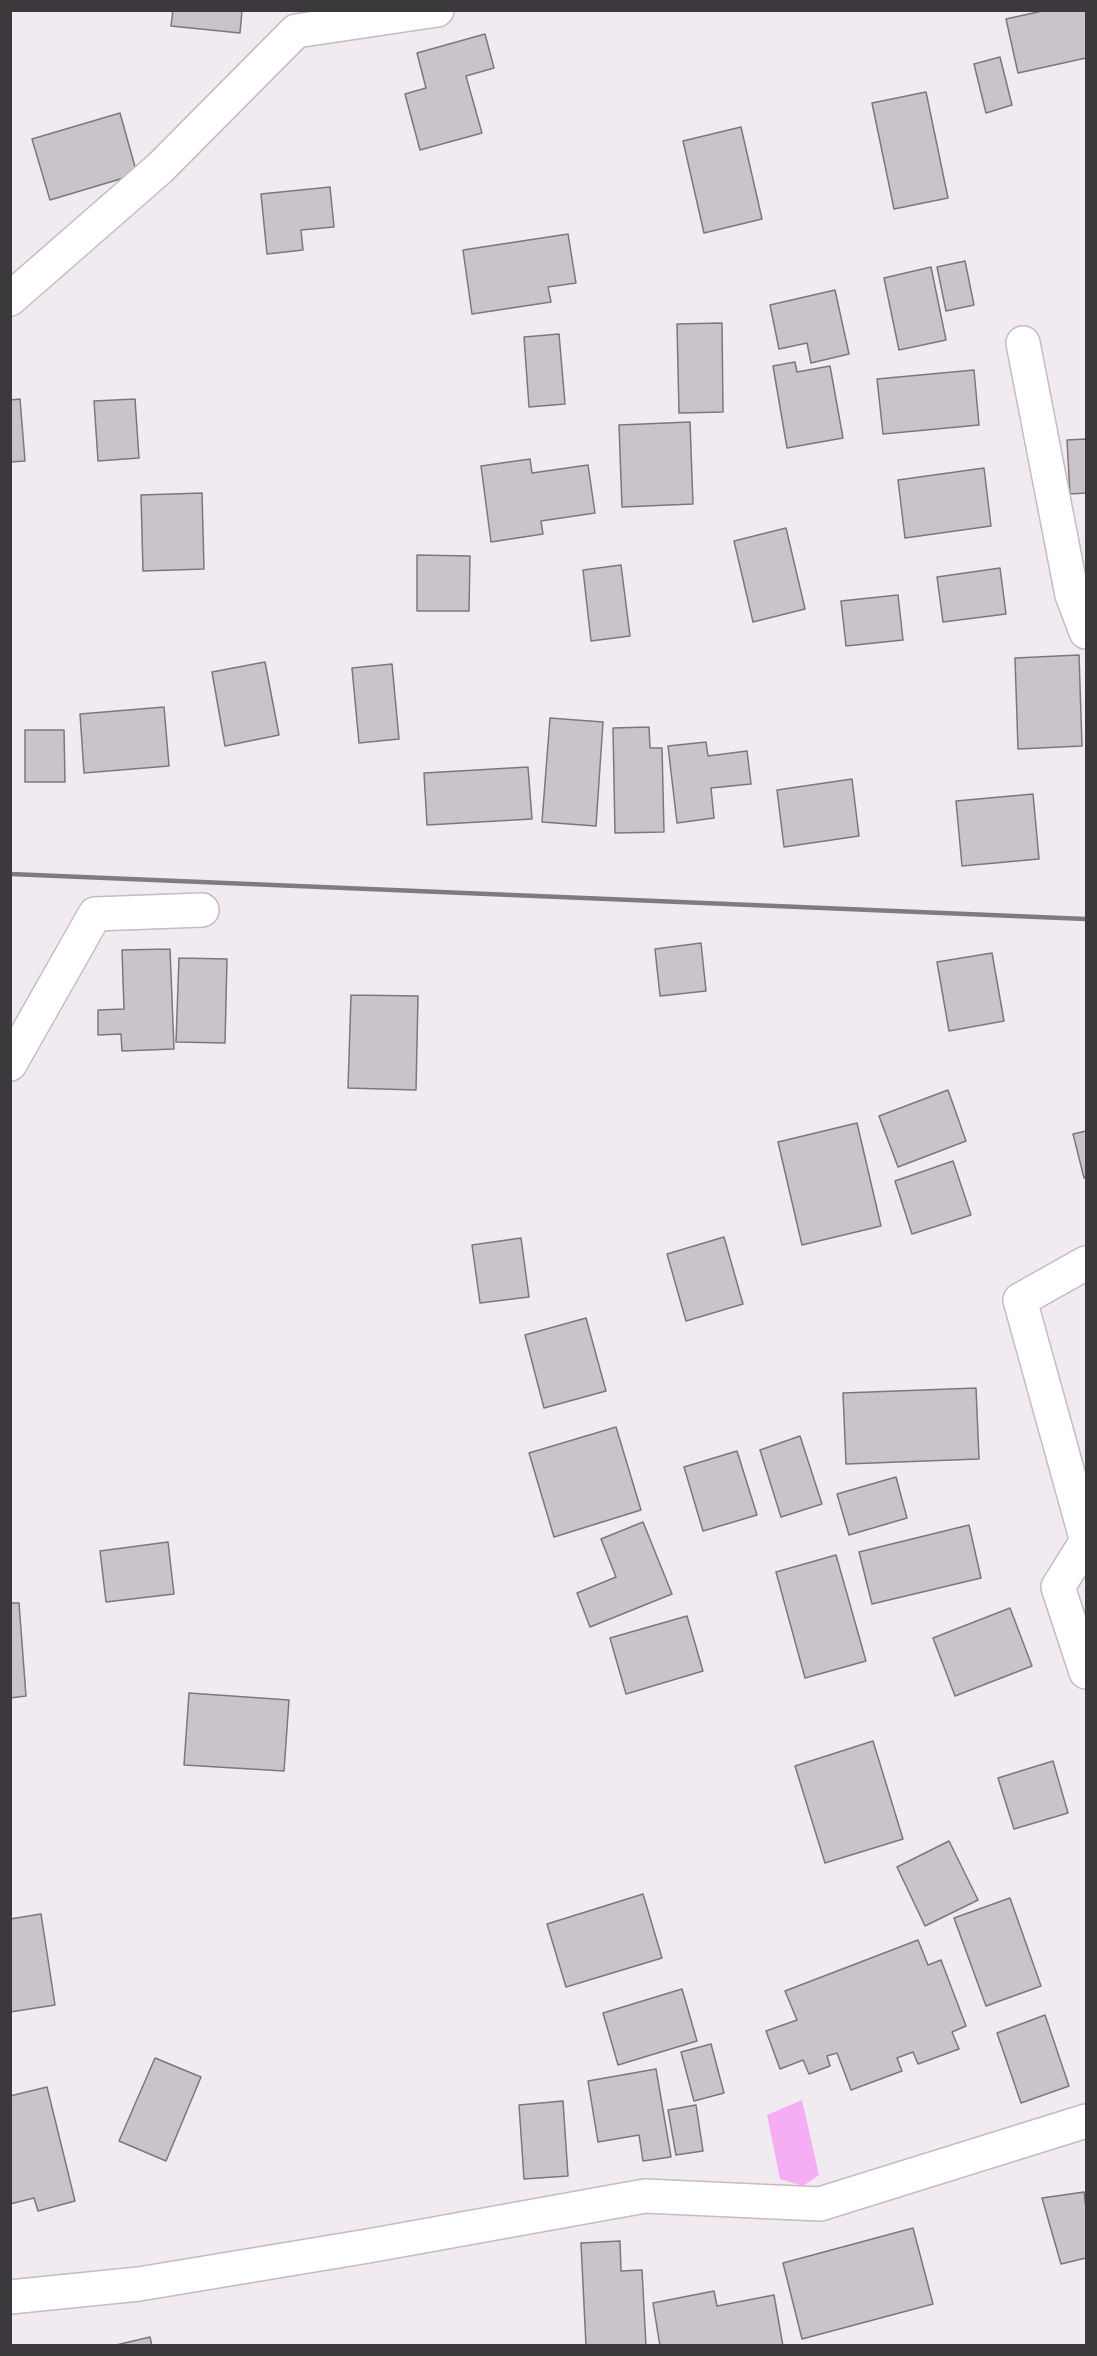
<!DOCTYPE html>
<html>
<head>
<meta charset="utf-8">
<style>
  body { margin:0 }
  #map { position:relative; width:1097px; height:2356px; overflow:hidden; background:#f1eaf1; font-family:Rubik,sans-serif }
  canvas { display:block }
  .frame { position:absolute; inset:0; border:12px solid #3b393b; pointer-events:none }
</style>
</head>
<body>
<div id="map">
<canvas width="1097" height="2356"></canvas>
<div class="frame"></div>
</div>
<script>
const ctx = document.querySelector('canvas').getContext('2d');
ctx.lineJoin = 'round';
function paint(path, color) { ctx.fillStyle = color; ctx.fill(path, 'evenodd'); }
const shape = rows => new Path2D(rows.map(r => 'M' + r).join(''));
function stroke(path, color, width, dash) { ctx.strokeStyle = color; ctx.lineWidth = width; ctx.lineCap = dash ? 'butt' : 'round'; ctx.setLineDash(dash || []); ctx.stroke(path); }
const water = shape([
  [802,2100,819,2175,803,2186,780,2179,767,2115]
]);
const building = shape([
  [173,10,242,10,240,33,171,26,173,10],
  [1047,10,1086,10,1086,58,1018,73,1006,19,1047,10],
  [485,34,494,68,466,76,482,133,420,150,405,94,426,88,417,53,485,34],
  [1000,57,1012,105,986,113,974,64,1000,57],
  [926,92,948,198,894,209,872,103,926,92],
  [120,113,137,174,50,200,32,139,120,113],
  [741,127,762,219,704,233,683,141,741,127],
  [330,187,334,227,301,230,303,250,267,254,261,194,330,187],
  [568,234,576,283,548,287,551,302,472,314,463,250,568,234],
  [965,261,974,305,946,311,937,267,965,261],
  [931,267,946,340,899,350,884,278,931,267],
  [835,290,849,354,811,363,807,343,779,349,770,305,835,290],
  [722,323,723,412,679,413,677,324,722,323],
  [559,334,565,404,529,407,524,337,559,334],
  [795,362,797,372,830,366,843,438,787,448,773,366,795,362],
  [974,370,979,425,883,434,877,379,974,370],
  [20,399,25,461,10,462,10,400,20,399],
  [135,399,139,458,98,461,94,401,135,399],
  [690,422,693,504,622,507,619,425,690,422],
  [1086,439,1086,493,1070,494,1067,440,1086,439],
  [530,459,532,473,588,465,595,513,541,521,543,534,491,542,481,466,530,459],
  [984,468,991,526,905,538,898,480,984,468],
  [202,493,204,569,143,571,141,495,202,493],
  [786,528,805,609,753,622,734,541,786,528],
  [417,555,470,556,469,611,417,611,417,555],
  [621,565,630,636,591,641,583,570,621,565],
  [1000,568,1006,614,943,622,937,577,1000,568],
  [898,595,903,640,846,646,841,601,898,595],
  [1079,655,1082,746,1018,749,1015,658,1079,655],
  [265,662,279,735,225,746,212,672,265,662],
  [392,664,399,739,359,743,352,668,392,664],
  [164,707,169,766,84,773,80,714,164,707],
  [550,718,603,722,596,826,542,822,550,718],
  [649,727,650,748,662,748,664,832,615,833,613,728,649,727],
  [25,730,64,730,65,782,25,782,25,730],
  [706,742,708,756,747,751,751,784,711,788,714,818,677,823,668,746,706,742],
  [528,767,532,819,427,825,424,773,528,767],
  [852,779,859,836,784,847,777,790,852,779],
  [1033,794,1039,859,962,866,956,801,1033,794],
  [701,943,706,991,660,996,655,949,701,943],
  [170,949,174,1049,122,1051,121,1034,98,1035,98,1010,124,1009,122,950,170,949],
  [992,953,1004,1021,949,1031,937,962,992,953],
  [179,958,227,959,225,1043,176,1042,179,958],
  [351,995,418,996,416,1090,348,1088,351,995],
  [948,1090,966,1141,898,1167,879,1116,948,1090],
  [857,1123,881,1226,802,1245,778,1142,857,1123],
  [1086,1131,1086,1177,1084,1178,1073,1134,1086,1131],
  [953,1161,971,1215,912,1234,895,1181,953,1161],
  [724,1237,743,1304,686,1321,667,1254,724,1237],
  [521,1238,529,1297,480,1303,472,1245,521,1238],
  [586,1318,606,1391,544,1408,525,1335,586,1318],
  [976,1388,979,1459,846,1464,843,1393,976,1388],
  [616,1427,641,1510,554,1537,529,1453,616,1427],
  [800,1436,822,1504,781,1517,760,1450,800,1436],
  [737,1451,757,1515,703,1531,684,1467,737,1451],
  [896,1477,907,1518,849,1535,837,1494,896,1477],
  [643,1522,672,1594,590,1627,577,1593,616,1577,601,1539,643,1522],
  [969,1525,981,1578,872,1604,859,1552,969,1525],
  [168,1542,174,1594,106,1602,100,1551,168,1542],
  [836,1555,866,1661,805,1678,776,1572,836,1555],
  [10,1603,19,1603,26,1696,10,1698,10,1603],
  [1010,1608,1032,1666,955,1696,933,1638,1010,1608],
  [687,1616,703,1671,626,1694,610,1638,687,1616],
  [189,1693,289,1700,284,1771,184,1765,189,1693],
  [873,1741,903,1839,825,1863,795,1766,873,1741],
  [1053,1761,1068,1813,1014,1829,998,1778,1053,1761],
  [949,1841,978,1900,925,1926,897,1867,949,1841],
  [643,1894,662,1958,566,1987,547,1924,643,1894],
  [1010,1898,1041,1986,986,2006,954,1918,1010,1898],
  [41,1914,55,2005,10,2012,10,1919,41,1914],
  [918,1940,928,1965,941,1960,966,2026,952,2032,959,2049,918,2064,913,2052,897,2058,902,2071,851,2090,837,2053,827,2056,830,2066,809,2074,803,2060,780,2069,766,2031,797,2020,785,1991,918,1940],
  [682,1989,697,2041,618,2065,603,2013,682,1989],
  [1045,2015,1069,2086,1021,2103,997,2033,1045,2015],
  [711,2044,724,2093,694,2101,681,2052,711,2044],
  [155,2058,201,2077,166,2161,119,2141,155,2058],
  [656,2069,671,2157,643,2161,639,2135,598,2142,588,2081,656,2069],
  [47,2087,75,2201,38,2211,34,2198,10,2204,10,2096,47,2087],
  [563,2101,568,2176,524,2179,519,2105,563,2101],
  [696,2105,703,2151,676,2155,668,2110,696,2105],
  [1084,2192,1086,2208,1086,2258,1061,2264,1042,2198,1084,2192],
  [913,2228,933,2304,802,2339,783,2263,913,2228],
  [620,2241,621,2271,642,2270,646,2346,586,2346,581,2243,620,2241],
  [714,2291,717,2306,774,2295,783,2346,660,2346,653,2303,714,2291],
  [150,2337,152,2346,112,2346,150,2337]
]);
const minor = shape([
  [10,299,160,168,296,31,437,10],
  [1023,343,1072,595,1086,632],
  [10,1064,95,914,202,910],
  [1086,1263,1020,1300,1086,1538],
  [1086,1542,1058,1587,1086,1672],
  [10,2297,139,2284,368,2246,645,2196,820,2204,1086,2121]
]);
const rail = shape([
  [10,874,1086,919]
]);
paint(water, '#f5aef4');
paint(building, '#cac3ca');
stroke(building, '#7d777d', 1.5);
stroke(minor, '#c3bcc3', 36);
stroke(minor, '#fff', 33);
stroke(rail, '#7f7b7f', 4.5);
</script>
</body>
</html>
